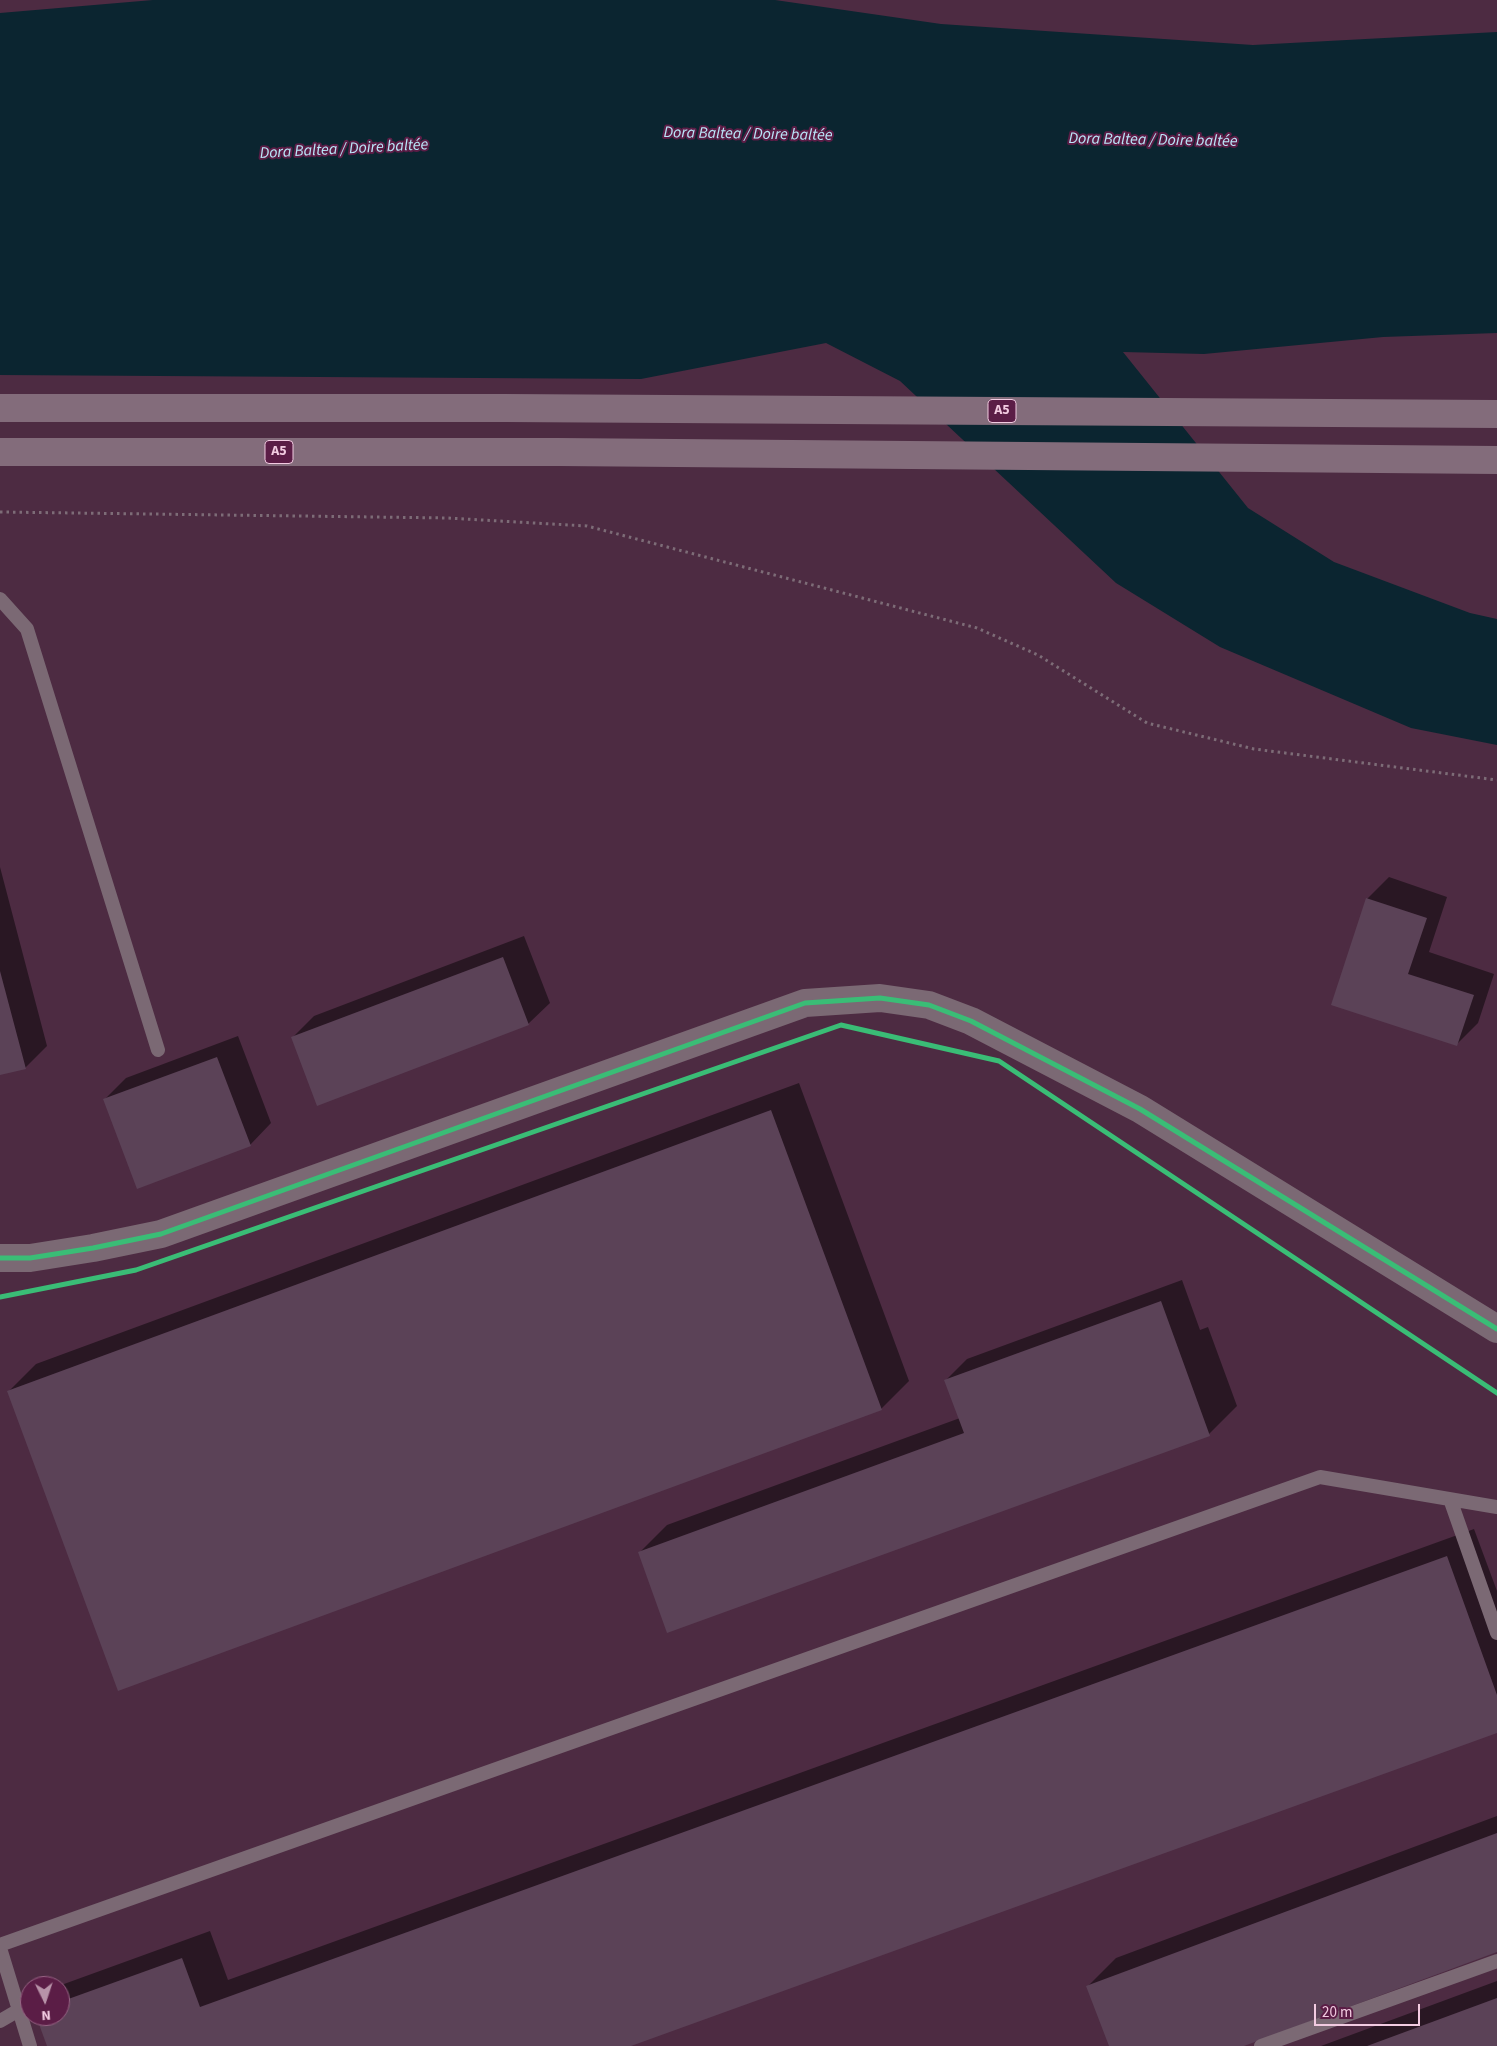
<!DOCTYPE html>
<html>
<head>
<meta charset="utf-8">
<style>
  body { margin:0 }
  #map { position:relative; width:1497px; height:2046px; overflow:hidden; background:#4d2b42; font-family:"Source Sans 3",sans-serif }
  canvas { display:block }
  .north { position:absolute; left:20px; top:1976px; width:50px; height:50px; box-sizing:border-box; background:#5b1d46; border:1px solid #976384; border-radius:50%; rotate:176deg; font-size:14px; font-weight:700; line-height:20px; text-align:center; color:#f2cbe1 }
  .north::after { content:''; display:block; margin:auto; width:18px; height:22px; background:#b893a9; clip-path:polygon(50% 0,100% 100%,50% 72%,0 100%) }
  .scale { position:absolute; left:1314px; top:2004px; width:106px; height:22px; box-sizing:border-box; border:2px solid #f2cbe1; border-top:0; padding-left:6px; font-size:15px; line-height:18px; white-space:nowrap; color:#f2cbe1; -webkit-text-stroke:4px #5b1d46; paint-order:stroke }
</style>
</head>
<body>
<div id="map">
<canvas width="1497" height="2046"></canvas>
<div class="north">N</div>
<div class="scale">20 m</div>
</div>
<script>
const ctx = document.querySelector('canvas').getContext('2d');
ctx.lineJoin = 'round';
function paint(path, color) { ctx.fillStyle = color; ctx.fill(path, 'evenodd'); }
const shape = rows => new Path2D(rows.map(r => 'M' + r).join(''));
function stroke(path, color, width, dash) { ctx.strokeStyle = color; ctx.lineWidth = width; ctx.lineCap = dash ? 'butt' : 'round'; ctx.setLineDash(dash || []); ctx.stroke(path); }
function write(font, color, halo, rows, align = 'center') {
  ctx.font = font + ' "Source Sans 3",sans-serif'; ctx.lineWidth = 4; ctx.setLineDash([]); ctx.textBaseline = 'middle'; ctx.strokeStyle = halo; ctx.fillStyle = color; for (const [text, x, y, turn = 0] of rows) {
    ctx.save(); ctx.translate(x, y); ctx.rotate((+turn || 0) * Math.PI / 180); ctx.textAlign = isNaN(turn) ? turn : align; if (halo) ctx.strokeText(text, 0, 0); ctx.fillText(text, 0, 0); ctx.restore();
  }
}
const water = shape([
  [153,0,775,0,941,24,1253,45,1497,32,1497,333,1383,337,1204,354,1123,352,1248,508,1334,562,1470,613,1497,619,1497,745,1411,728,1220,647,1116,583,900,381,826,343,641,379,0,375,0,13]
]);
const shadow = shape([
  [0,867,47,1046,25,1068,0,1074],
  [1389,877,1447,897,1429,952,1494,974,1478,1023,1456,1045,1332,1004,1367,899],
  [524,936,550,1003,528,1024,293,1037,314,1016],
  [238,1036,271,1123,250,1145,104,1100,126,1078],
  [799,1083,909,1381,881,1409,8,1392,36,1364],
  [1182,1280,1200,1330,1208,1327,1237,1406,1209,1434,668,1631,639,1553,667,1525,960,1418,946,1380,967,1359],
  [1474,1529,1497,1591,1497,1731,628,2046,49,2046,38,2016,60,2016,60,1988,64,1984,210,1931,228,1980],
  [1497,1816,1497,1950,1240,2046,1110,2046,1088,1986,1116,1958],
  [1497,1981,1497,2046,1321,2046]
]);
const building = shape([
  [1366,898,1427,918,1408,974,1474,995,1457,1046,1331,1005],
  [503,957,529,1025,317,1106,291,1037],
  [0,971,26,1069,0,1075],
  [217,1057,251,1146,137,1189,103,1099],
  [771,1110,882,1410,118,1691,7,1391],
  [1161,1301,1210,1436,667,1633,638,1552,964,1433,944,1380],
  [1447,1556,1497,1695,1497,1733,631,2046,47,2046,36,2016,60,2016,60,2002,182,1958,200,2007],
  [1497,1833,1497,1952,1244,2046,1109,2046,1086,1986],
  [1497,1998,1497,2046,1367,2046]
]);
const path = shape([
  [0,512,448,518,587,526,977,628,1038,655,1147,723,1254,749,1497,780]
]);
const service = shape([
  [0,599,27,629,158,1050],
  [1450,1499,1497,1633],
  [0,1945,1320,1477,1497,1507],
  [0,1948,30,2046],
  [0,2021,19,2010],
  [1261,2046,1497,1961]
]);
const tertiary = shape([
  [0,1258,30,1258,93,1248,161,1234,805,1003,880,998,929,1005,971,1021,1140,1109,1497,1329]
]);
const motorway = shape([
  [0,408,506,408,1497,414],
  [0,452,559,452,1497,460]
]);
const cycleway = shape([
  [0,1258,30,1258,93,1248,161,1234,805,1003,880,998,929,1005,971,1021,1140,1109,1497,1329],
  [0,1297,136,1270,841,1025,999,1061,1497,1393]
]);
const shields = [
  [1002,411,28],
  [279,452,28]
];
const shieldNames = [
  ["A5",1002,411],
  ["A5",279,452]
];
const waterNames = [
  ["Dora Baltea / Doire baltée",748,135,1],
  ["Dora Baltea / Doire baltée",1153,141,1],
  ["Dora Baltea / Doire baltée",344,150,-3]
];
paint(water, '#0b2530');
paint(shadow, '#0007');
paint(building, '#5b4257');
stroke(path, '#7d6c77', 3, [2.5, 4]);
stroke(service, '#7b6974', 14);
stroke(tertiary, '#7b6974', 28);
stroke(motorway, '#836c7b', 28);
stroke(cycleway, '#3abd76', 5);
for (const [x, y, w] of shields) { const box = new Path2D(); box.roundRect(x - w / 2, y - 11.5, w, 23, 4); ctx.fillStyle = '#5b1d46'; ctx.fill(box); stroke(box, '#f2cbe1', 1); }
write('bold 14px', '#f2cbe1', null, shieldNames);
write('italic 16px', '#bae7f9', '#5b1d46', waterNames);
</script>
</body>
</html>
